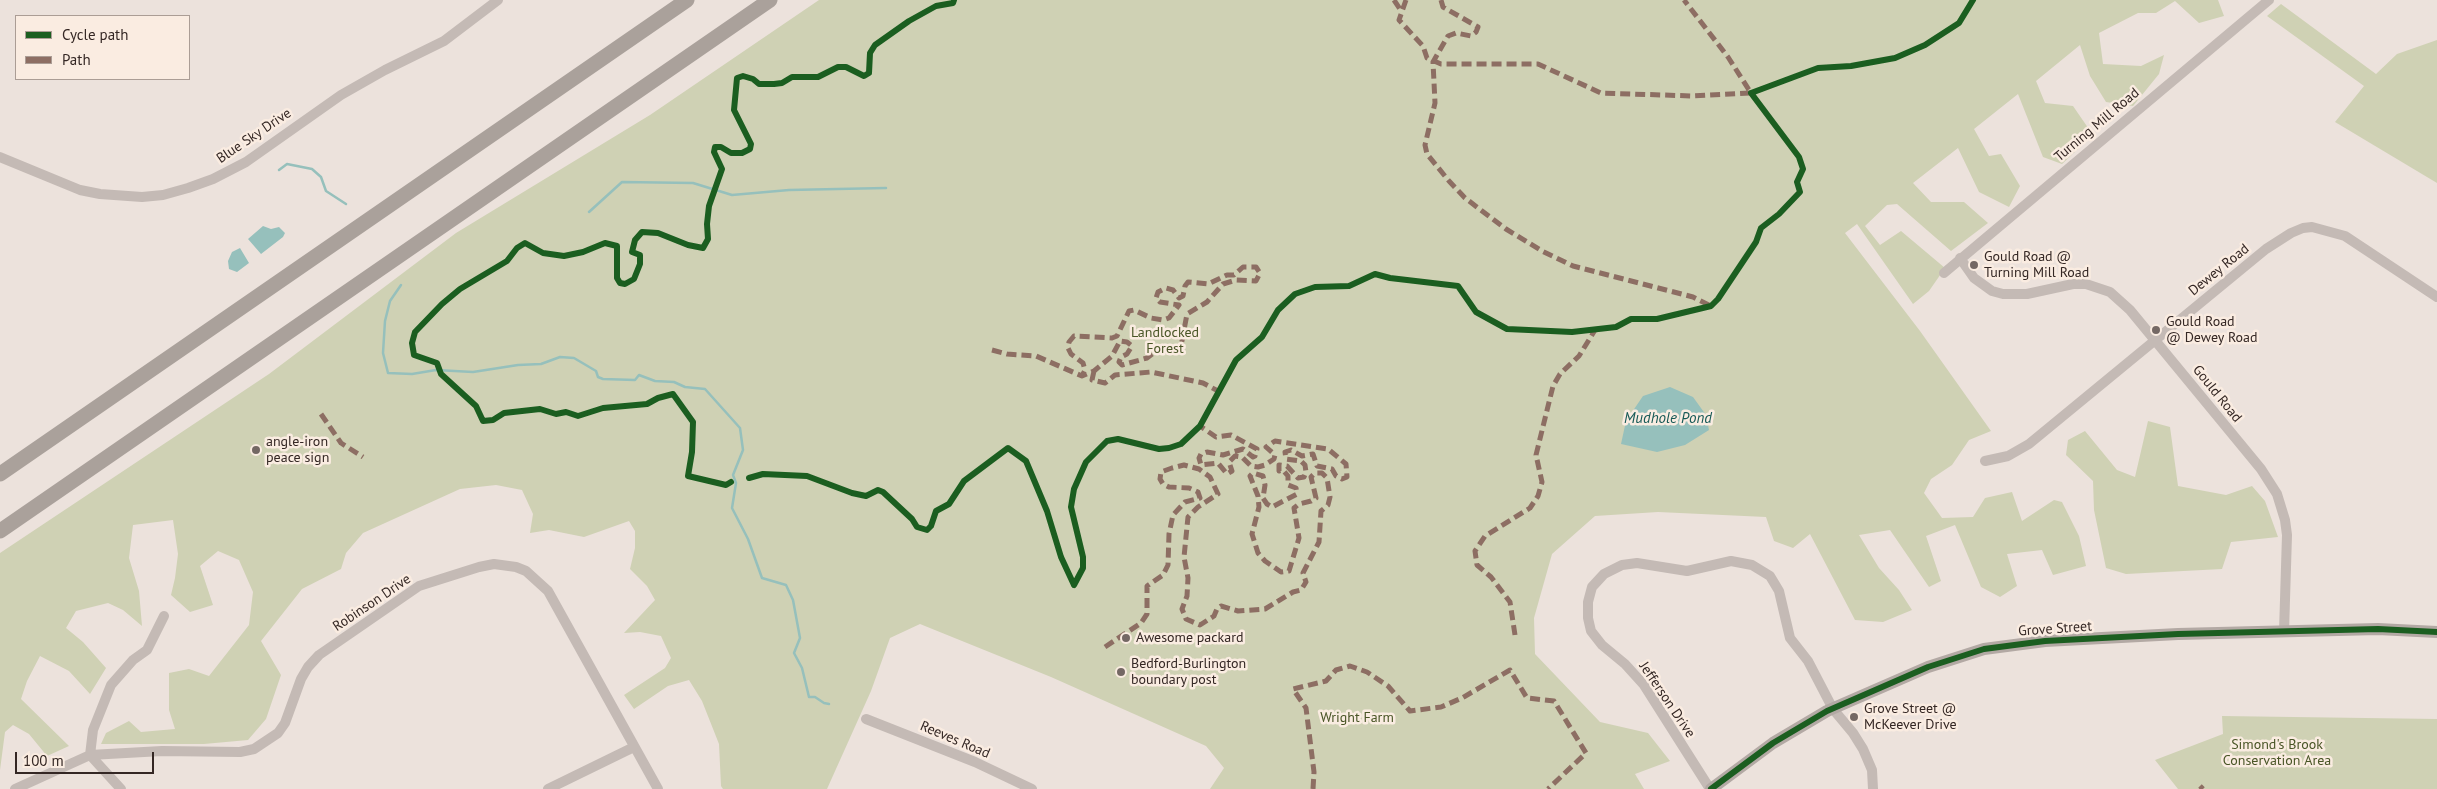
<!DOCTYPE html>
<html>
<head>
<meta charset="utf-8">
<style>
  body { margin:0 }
  #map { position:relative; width:2437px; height:789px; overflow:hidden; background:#ece2dc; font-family:"PT Sans",sans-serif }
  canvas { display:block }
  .legend { position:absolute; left:15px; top:15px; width:175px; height:65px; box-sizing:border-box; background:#faece1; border:1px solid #ab9d95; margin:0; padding:6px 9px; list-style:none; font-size:15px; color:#342724 }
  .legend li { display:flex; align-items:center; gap:10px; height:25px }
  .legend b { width:25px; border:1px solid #ab9d95 }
  .scale { position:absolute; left:15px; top:752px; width:139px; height:22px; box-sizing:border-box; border:2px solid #342724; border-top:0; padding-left:6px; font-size:15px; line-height:18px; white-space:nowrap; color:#342724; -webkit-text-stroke:4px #faece1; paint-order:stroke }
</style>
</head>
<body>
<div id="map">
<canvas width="2437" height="789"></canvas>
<ul class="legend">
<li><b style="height:6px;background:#1b5e20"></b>Cycle path</li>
<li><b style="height:6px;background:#8d6e63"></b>Path</li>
</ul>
<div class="scale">100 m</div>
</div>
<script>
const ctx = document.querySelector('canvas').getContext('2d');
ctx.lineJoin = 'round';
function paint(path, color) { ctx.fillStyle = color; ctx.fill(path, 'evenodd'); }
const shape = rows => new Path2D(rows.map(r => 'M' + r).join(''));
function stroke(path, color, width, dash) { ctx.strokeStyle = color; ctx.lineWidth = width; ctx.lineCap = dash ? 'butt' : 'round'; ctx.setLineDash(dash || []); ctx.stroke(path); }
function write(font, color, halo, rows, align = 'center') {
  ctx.font = font + ' "PT Sans",sans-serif'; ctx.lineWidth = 5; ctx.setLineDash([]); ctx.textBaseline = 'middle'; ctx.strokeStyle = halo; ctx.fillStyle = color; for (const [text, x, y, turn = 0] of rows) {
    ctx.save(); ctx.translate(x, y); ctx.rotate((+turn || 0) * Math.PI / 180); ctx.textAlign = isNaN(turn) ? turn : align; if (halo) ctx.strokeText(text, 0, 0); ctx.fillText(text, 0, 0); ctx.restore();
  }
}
const green = shape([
  [819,0,2218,0,2224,16,2199,23,2175,1,2156,13,2138,13,2099,33,2103,64,2141,66,2164,55,2159,74,2133,106,2106,102,2090,76,2080,45,2036,81,2045,103,2073,106,2093,135,2062,164,2043,157,2018,94,1974,129,1989,156,2001,154,2020,186,2009,207,1979,192,1958,148,1913,183,1931,202,1964,202,1988,223,1951,251,1897,204,1887,205,1865,226,1880,245,1901,231,1945,268,1929,291,1913,304,1857,224,1845,233,1920,331,1991,431,1969,440,1952,465,1931,479,1924,493,1942,518,1973,517,1985,498,2012,492,2022,521,2054,500,2062,502,2079,536,2086,566,2053,575,2042,550,2007,554,2017,586,2000,597,1981,587,1955,525,1926,536,1941,581,1929,587,1890,530,1859,535,1879,568,1899,590,1912,610,1883,622,1855,620,1810,534,1793,548,1774,541,1766,517,1658,512,1595,516,1552,554,1534,618,1535,654,1600,722,1648,733,1670,761,1635,774,1644,789,1210,789,1224,768,1206,746,1051,677,920,624,890,638,871,691,827,789,723,789,721,786,719,744,702,701,689,680,668,686,634,709,624,695,665,668,671,658,661,636,640,632,624,633,655,600,647,586,630,569,635,548,635,531,629,521,584,537,549,530,530,533,533,514,522,490,496,485,460,489,363,533,346,553,341,569,302,589,261,641,281,675,266,719,248,740,204,744,101,744,106,733,129,721,141,732,175,729,169,710,169,673,189,669,209,676,249,625,253,592,239,560,218,551,200,566,213,605,190,612,171,595,175,578,178,554,173,520,133,525,129,558,139,591,142,626,123,610,108,603,76,611,66,628,83,642,106,668,90,694,69,671,40,656,27,681,21,699,69,746,47,756,29,734,13,725,5,732,0,770,0,553,269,374,456,233,650,115],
  [2281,4,2376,74,2397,54,2437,40,2437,183,2335,122,2364,86,2267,16],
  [2148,421,2170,427,2178,486,2226,495,2252,486,2265,501,2278,537,2231,542,2222,569,2126,574,2106,568,2094,510,2093,481,2066,455,2068,440,2085,431,2117,470,2135,477],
  [2222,716,2437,719,2437,789,2178,789,2155,760,2223,734]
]);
const water = shape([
  [263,226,271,229,279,227,285,233,283,237,261,254,248,239],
  [240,248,249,263,237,272,229,269,228,261,232,252],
  [1670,387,1693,397,1706,415,1709,430,1685,445,1657,452,1621,444,1626,421,1643,396]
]);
const stream = shape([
  [279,170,287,164,312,169,321,177,326,191,346,204],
  [589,212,622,182,693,183,732,195,789,190,886,188],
  [401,285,390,301,385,321,383,353,388,373,412,374,436,370,473,372,518,365,541,364,560,357,574,358,596,371,598,377,603,379,635,380,639,375,655,381,674,382,685,387,705,389,740,428,743,450,733,475,736,483,732,508,748,539,762,578,786,585,793,600,800,638,794,653,802,668,809,697,815,697,824,703,829,704]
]);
const minor = shape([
  [0,157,80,190,100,194,142,197,163,195,188,188,213,179,246,162,341,95,385,70,444,41,498,0],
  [1960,258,1974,278,1992,291,2003,294,2027,294,2073,284,2086,284,2110,292,2130,310,2261,469,2277,494,2285,520,2287,535,2284,632],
  [1944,273,2269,0],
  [1985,461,2008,456,2029,444,2266,249,2291,233,2303,228,2312,227,2345,236,2437,297],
  [866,719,975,762,1032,789],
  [15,789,90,755,162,751,240,752,254,749,278,733,285,723,301,679,308,667,319,655,419,586,479,567,494,564,516,567,526,571,548,591,658,789],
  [121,789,90,755,93,730,111,685,133,660,147,650,164,616],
  [548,789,634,747],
  [1710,789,1644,685,1625,664,1602,645,1591,631,1588,618,1588,602,1592,587,1604,574,1622,565,1637,563,1687,571,1731,561,1752,565,1770,576,1779,591,1790,638,1808,661,1833,709,1853,733,1863,749,1872,770,1873,789]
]);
const major = shape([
  [1711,789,1773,743,1827,711,1928,667,1984,649,2045,641,2178,634,2378,629,2437,632]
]);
const highway = shape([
  [0,474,687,0],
  [0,531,770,0]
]);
const quiet = shape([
  [1394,0,1402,12],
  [1406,0,1399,20,1423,46,1427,58,1441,64,1538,64,1601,93,1692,96,1751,93,1728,57,1684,0],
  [1441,0,1443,7,1478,27,1476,32,1471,36,1456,33,1448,36,1433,62,1435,103,1425,145,1427,154,1449,181,1465,198,1506,229,1542,251,1573,266,1693,297,1711,306],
  [992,350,1007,354,1036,356,1082,376,1085,370,1083,363,1071,354,1068,348,1069,342,1074,336,1112,338,1117,336,1129,311,1134,310,1151,318,1163,320,1169,318,1179,305,1160,302,1156,298,1158,292,1166,288,1173,290,1179,298,1183,296,1185,286,1188,282,1208,284,1227,275,1234,275,1243,267,1256,267,1260,273,1256,281,1236,280,1223,284,1207,302,1187,314,1181,346,1171,351,1155,352,1147,358,1122,365,1119,362,1121,357,1127,354,1132,346,1127,342,1120,341,1112,356,1094,371,1082,376],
  [1094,371,1092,380,1105,383,1115,375,1151,372,1203,383,1220,392],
  [321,414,341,443,363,457],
  [1515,635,1510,602,1491,577,1477,565,1475,551,1485,536,1530,508,1538,496,1542,482,1536,455,1553,386,1560,374,1579,356,1595,330],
  [1105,647,1141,623,1147,614,1147,586,1163,575,1168,565,1169,534,1173,515,1185,502,1200,498,1198,492,1189,488,1169,487,1163,484,1160,479,1161,472,1172,468,1184,465,1199,469,1210,477,1218,494,1198,507,1188,517,1184,557,1188,578,1187,596,1182,609,1186,619,1200,625,1214,616,1217,609,1221,606,1238,611,1265,609,1293,592,1301,590,1306,582,1303,573,1319,542,1321,511,1328,505,1330,497,1327,478,1322,473,1315,473,1311,477,1316,498,1311,501,1299,504,1294,508,1299,538,1289,571,1281,572,1265,561,1258,553,1252,534,1259,507,1258,496,1250,476,1253,473,1263,476,1265,485,1263,498,1267,504,1272,507,1297,494,1296,488,1288,485,1288,476,1283,470,1279,471,1279,465,1287,466,1298,478,1304,477,1306,472,1305,465,1301,461,1286,459,1285,452,1291,450,1302,456,1313,454,1317,466,1332,469,1336,476,1342,479,1347,477,1346,464,1328,449,1275,441,1266,447,1275,455,1274,459,1265,465,1258,467,1251,466,1242,457,1235,456,1229,462,1232,471,1227,474,1218,463,1201,465,1199,458,1201,454,1207,452,1223,455,1243,449,1253,457,1255,456,1257,449,1231,435,1216,437,1200,426],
  [2200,786,2203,789],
  [1313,789,1314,772,1306,708,1293,689,1326,681,1336,670,1350,666,1367,672,1388,686,1410,711,1441,707,1462,698,1510,670,1527,698,1554,701,1586,753,1548,789]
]);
const cycleway = shape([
  [749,478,763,474,807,476,852,493,866,496,878,490,883,492,912,519,917,527,927,530,931,526,936,511,949,504,964,481,1008,448,1026,461,1047,511,1061,557,1074,585],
  [731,482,726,485,688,476,692,452,693,422,673,394,658,398,647,404,603,408,578,416,566,412,556,414,540,409,504,413,493,420,483,421,476,406,441,374,437,363,414,355,412,343,415,332,442,304,460,289,507,261,517,248,525,243,543,253,564,256,583,252,605,243,617,246,617,278,620,283,625,284,634,279,640,264,640,255,632,252,635,240,642,232,658,233,688,245,703,248,708,239,707,224,709,206,722,169,714,152,715,147,721,147,731,153,742,153,750,149,751,144,734,110,737,78,743,76,753,79,759,84,774,84,782,83,792,77,818,77,838,67,846,67,864,76,869,73,870,53,875,45,909,21,936,6,953,3,954,0],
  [1074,585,1083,568,1083,557,1071,507,1074,489,1086,462,1107,441,1118,439,1159,449,1169,448,1181,444,1200,426,1236,360,1262,337,1278,310,1295,294,1315,287,1349,286,1375,274,1390,278,1458,286,1476,312,1507,329,1572,332,1616,327,1631,319,1657,319,1711,306,1718,299,1756,242,1761,228,1779,214,1800,192,1797,182,1803,169,1799,157,1751,93,1818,68,1851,66,1895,58,1925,45,1959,23,1973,0],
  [1711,789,1773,743,1827,711,1928,667,1984,649,2045,641,2178,634,2378,629,2437,632]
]);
const markers = [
  [1974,265,5,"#746864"],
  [2156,330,5,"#746864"],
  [256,450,5,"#746864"],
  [1126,638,5,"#746864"],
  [1121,672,5,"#746864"],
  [1854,717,5,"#746864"]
];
const streetNames = [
  ["Turning Mill Road",2097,125,-40],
  ["Blue Sky Drive",254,136,-34],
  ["Dewey Road",2219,270,-39],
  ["Gould Road",2217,394,51],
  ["Robinson Drive",372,603,-34],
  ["Grove Street",2055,629,-4],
  ["Jefferson Drive",1667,700,56],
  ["Reeves Road",955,740,23]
];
const poiNames = [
  ["Gould Road @",1984,257],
  ["Turning Mill Road",1984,273],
  ["Gould Road",2166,322],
  ["@ Dewey Road",2166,338],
  ["angle-iron",266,442],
  ["peace sign",266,458],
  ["Awesome packard",1136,638],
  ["Bedford-Burlington",1131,664],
  ["boundary post",1131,680],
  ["Grove Street @",1864,709],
  ["McKeever Drive",1864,725]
];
const parkNames = [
  ["Landlocked",1165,333],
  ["Forest",1165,349],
  ["Wright Farm",1357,718],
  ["Simond's Brook",2277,745],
  ["Conservation Area",2277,761]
];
const waterNames = [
  ["Mudhole Pond",1668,419]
];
paint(green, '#cfd1b4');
paint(water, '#96c0bc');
stroke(stream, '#96c0bc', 2.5);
stroke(minor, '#c4bab5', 10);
stroke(major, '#b3a9a4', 12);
stroke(highway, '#aaa19b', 15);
stroke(quiet, '#8d6e63', 5, [10, 5]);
stroke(cycleway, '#1b5e20', 6);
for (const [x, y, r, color] of markers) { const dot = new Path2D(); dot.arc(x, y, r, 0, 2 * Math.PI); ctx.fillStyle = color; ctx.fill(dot); stroke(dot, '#faece1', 2); }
write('14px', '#342724', '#faece1', streetNames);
write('14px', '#342724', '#faece1', poiNames, 'left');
write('14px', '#495526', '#faece1', parkNames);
write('italic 15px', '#165956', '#faece1', waterNames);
</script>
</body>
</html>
